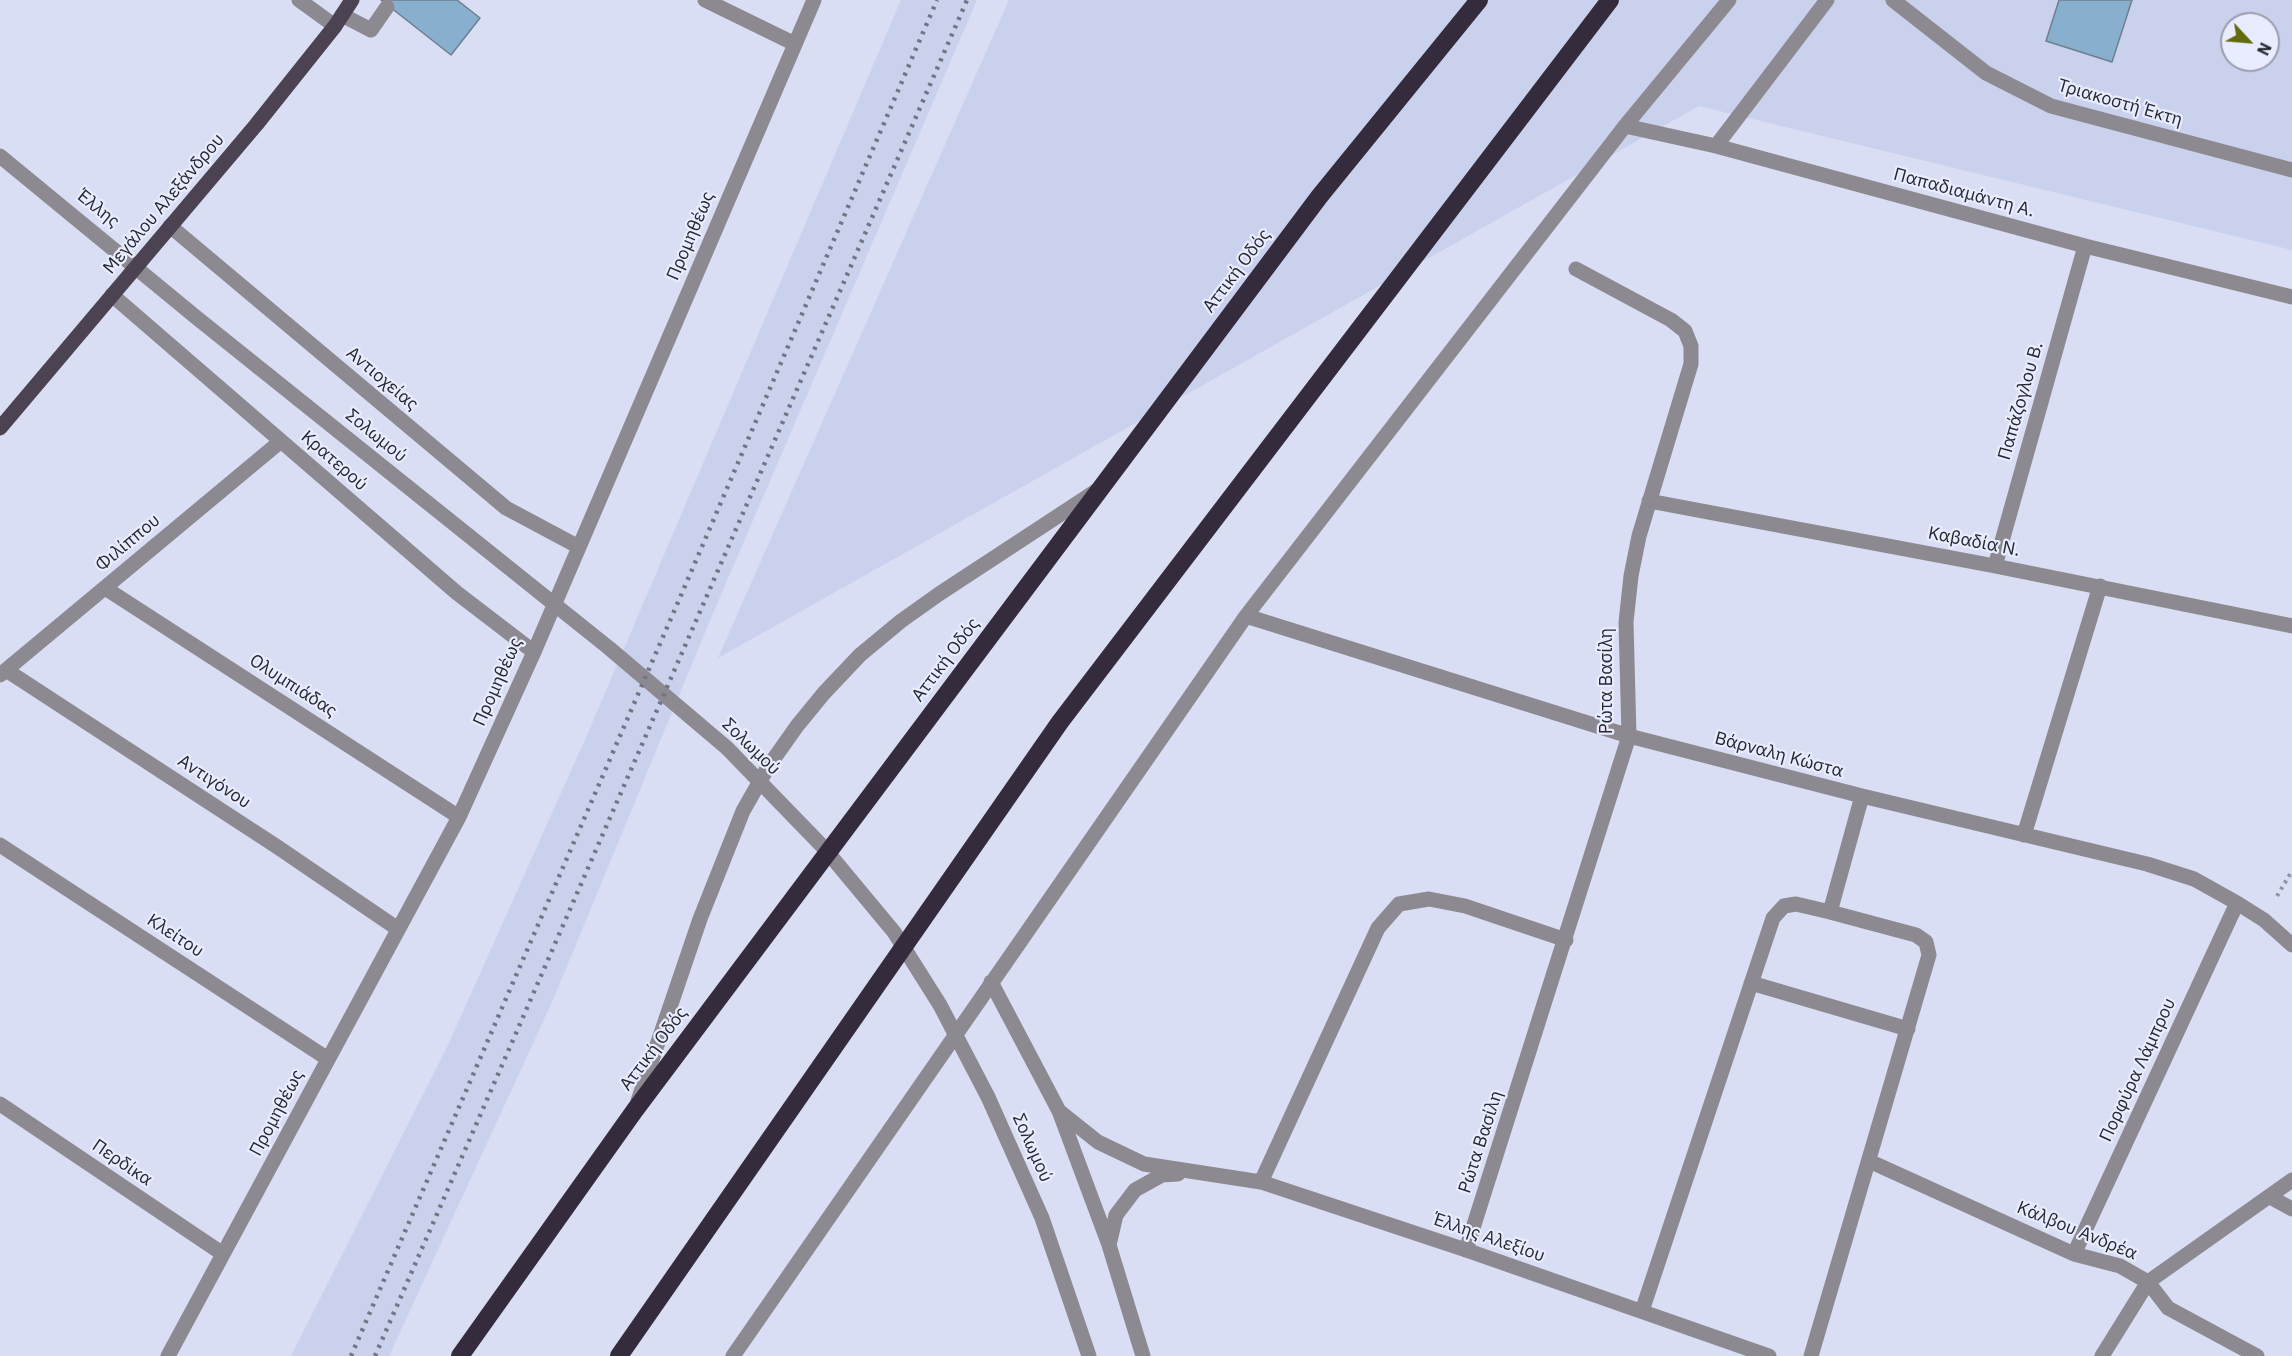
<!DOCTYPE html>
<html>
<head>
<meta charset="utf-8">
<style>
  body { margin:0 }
  #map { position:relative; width:2292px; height:1356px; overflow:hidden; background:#d9def5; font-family:"IBM Plex Sans",sans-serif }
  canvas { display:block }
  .north { position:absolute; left:2220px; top:12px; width:60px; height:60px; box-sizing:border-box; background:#e8ecfe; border:2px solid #9a9eac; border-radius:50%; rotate:116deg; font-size:16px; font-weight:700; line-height:24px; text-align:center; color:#262831 }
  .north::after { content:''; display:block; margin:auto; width:21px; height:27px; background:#636a0c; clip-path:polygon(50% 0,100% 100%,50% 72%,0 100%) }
</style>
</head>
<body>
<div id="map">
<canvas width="2292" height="1356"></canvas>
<div class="north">N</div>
</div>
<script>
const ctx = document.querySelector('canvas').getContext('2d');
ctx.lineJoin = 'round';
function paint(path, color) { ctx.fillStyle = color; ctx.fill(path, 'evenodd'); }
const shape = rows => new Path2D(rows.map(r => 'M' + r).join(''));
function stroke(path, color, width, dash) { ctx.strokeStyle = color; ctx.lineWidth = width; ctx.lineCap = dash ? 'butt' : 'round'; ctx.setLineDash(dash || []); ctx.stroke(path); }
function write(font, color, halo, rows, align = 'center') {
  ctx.font = font + ' "IBM Plex Sans",sans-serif'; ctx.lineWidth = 4.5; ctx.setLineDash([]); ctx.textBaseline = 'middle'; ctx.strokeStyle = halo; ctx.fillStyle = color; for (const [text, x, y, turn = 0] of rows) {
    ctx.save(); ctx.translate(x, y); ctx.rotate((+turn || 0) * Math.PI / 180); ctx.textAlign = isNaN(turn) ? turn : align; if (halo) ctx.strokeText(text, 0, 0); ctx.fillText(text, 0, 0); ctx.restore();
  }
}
const built = shape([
  [901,0,977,0,711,618,553,1000,389,1356,291,1356,448,1045,587,735],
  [1009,0,2292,0,2292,250,1699,106,718,658],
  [2232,24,2268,24,2268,60,2232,60]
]);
const building = shape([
  [381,0,457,0,480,18,451,55,381,0],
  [2059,0,2132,0,2112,62,2046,41,2059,0]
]);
const path = shape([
  [2277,896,2292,871]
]);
const minor = shape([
  [299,0,335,26],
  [705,0,795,44],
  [1893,0,1986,73,2051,106,2292,170],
  [342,15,371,30,387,7],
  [1625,126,1716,146,2085,246,2292,297],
  [1716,146,1827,0],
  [0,156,197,318,609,648,727,748,825,849,894,932,940,1005,988,1097,1042,1218,1089,1356],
  [170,226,506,508,579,547],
  [112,295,457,593,534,652],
  [1649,501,1995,566,2292,626],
  [1995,566,2085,246],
  [105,588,459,817],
  [1246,616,1629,736,1862,796,2147,864,2194,879,2237,903,2264,920,2292,945],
  [6,670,276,846,398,929],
  [0,675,281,441],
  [2024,835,2100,586],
  [0,845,328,1059],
  [1830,912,1862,796],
  [991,982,1059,1111,1109,1245,1143,1356],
  [1751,983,1908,1029],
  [638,1101,700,919,743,811,768,767,797,726,824,693,860,655,901,621,939,594,1096,491],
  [0,1104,223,1254],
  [1059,1111,1098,1142,1144,1164,1261,1182,1466,1250,1769,1356],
  [1869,1161,2074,1254,2120,1266,2148,1282,2168,1308,2257,1356],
  [1261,1182,1378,928,1399,904,1429,899,1465,906,1566,940],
  [2270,1197,2292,1209],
  [1109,1245,1116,1215,1135,1190,1162,1175,1178,1174],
  [1466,1250,1629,736,1626,622,1631,576,1639,536,1691,364,1691,346,1685,331,1671,320,1576,269],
  [2074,1254,2237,903],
  [1642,1311,1773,918,1784,906,1796,904,1830,912,1916,935,1926,942,1929,955,1811,1356],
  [168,1356,459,817,534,652,814,0],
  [733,1356,1246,616,1625,126,1729,0],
  [2102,1356,2148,1282,2292,1180]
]);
const major = shape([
  [0,428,256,125,335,26,352,0]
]);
const highway = shape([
  [460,1356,635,1110,1319,197,1479,0],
  [619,1356,1060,722,1610,0]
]);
const rail = shape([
  [351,1356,682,593,937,0],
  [375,1356,967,0]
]);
const streetNames = [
  ["Τριακοστή Έκτη",2120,103,16],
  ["Παπαδιαμάντη Α.",1964,193,15],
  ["Μεγάλου Αλεξάνδρου",164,204,-50],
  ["Έλλης",98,209,39],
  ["Προμηθέως",691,236,-67],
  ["Αττική Οδός",1237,271,-53],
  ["Αντιοχείας",382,379,40],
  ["Παπάζογλου Β.",2021,401,-74],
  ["Σολωμού",376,436,39],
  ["Κρατερού",334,461,41],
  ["Καβαδία Ν.",1974,542,11],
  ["Φιλίππου",128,543,-40],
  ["Αττική Οδός",946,660,-53],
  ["Ρώτα Βασίλη",1607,681,-90],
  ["Προμηθέως",498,682,-66],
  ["Ολυμπιάδας",293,686,33],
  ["Σολωμού",751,747,44],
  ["Βάρναλη Κώστα",1779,755,15],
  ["Αντιγόνου",214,782,33],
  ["Κλείτου",175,936,33],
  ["Αττική Οδός",654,1049,-53],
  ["Πορφύρα Λάμπρου",2138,1070,-65],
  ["Προμηθέως",277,1113,-62],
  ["Ρώτα Βασίλη",1481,1142,-72],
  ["Σολωμού",1032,1148,66],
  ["Περδίκα",122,1163,34],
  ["Κάλβου Ανδρέα",2077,1231,22],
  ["Έλλης Αλεξίου",1489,1238,19]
];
paint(built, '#cad1ed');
paint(building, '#89afce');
stroke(building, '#6e7f8e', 1.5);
stroke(path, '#9094a5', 4, [3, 4.5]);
stroke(minor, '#8d8991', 15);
stroke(major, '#4b4352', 15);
stroke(highway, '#342b3c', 18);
stroke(rail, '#717584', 4.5, [3, 6]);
write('18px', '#262831', '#e8ecfe', streetNames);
</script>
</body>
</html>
